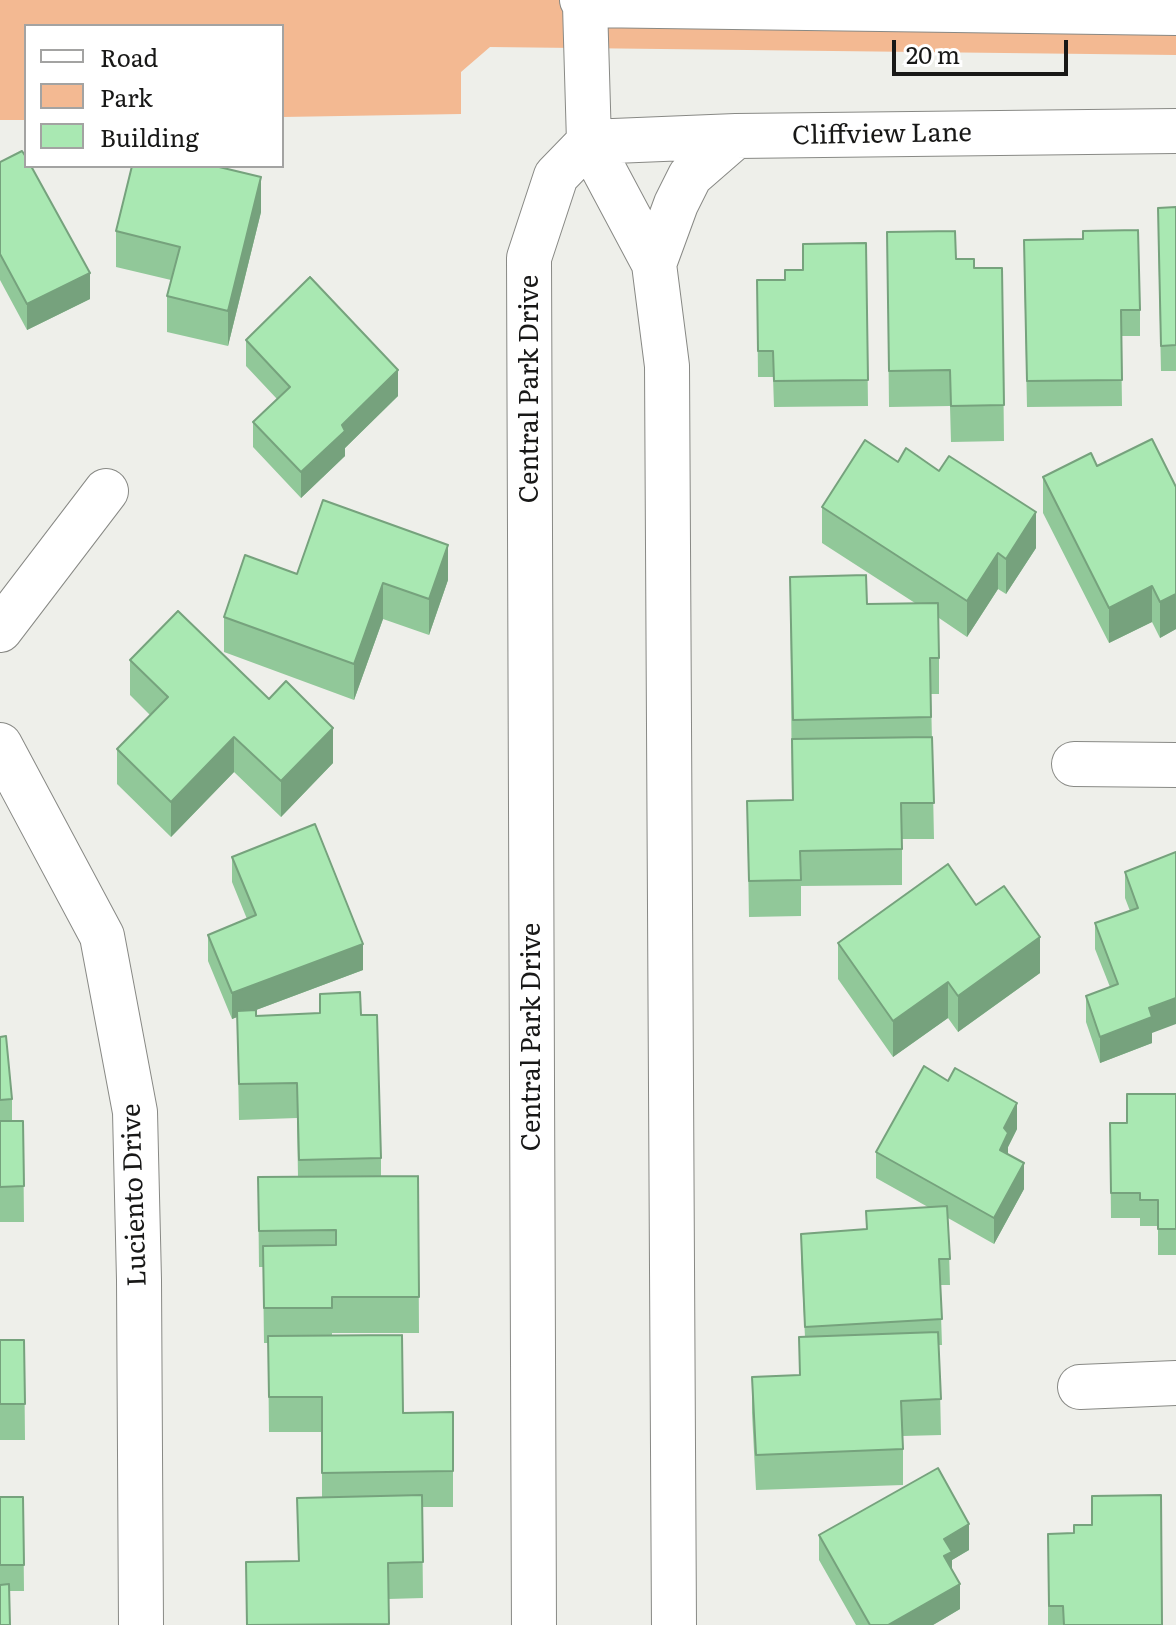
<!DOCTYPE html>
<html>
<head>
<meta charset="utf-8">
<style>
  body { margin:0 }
  #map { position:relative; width:1176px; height:1625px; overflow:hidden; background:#eeefea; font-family:Literata,serif }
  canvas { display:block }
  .legend { position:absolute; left:24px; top:24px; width:260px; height:144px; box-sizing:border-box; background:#fff; border:2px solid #a3a3a2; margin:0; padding:10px 14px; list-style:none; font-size:24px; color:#181817 }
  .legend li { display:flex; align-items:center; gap:16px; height:40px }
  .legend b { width:40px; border:2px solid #a3a3a2 }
  .scale { position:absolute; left:892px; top:40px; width:176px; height:36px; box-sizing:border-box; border:4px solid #181817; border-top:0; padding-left:10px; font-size:24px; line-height:28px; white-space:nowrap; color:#181817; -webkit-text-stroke:6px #fff; paint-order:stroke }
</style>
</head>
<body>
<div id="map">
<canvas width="1176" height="1625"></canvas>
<ul class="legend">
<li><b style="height:10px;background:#fff"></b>Road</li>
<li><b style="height:22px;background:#f3b992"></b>Park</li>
<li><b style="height:22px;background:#a9e8b2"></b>Building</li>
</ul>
<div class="scale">20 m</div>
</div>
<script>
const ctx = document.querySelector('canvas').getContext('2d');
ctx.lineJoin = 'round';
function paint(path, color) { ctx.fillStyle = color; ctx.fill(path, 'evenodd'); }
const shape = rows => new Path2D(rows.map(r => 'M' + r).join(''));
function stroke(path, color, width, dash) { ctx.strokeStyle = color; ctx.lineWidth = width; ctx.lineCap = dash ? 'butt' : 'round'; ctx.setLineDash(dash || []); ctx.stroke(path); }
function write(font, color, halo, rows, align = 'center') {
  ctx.font = font + ' Literata,serif'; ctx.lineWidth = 6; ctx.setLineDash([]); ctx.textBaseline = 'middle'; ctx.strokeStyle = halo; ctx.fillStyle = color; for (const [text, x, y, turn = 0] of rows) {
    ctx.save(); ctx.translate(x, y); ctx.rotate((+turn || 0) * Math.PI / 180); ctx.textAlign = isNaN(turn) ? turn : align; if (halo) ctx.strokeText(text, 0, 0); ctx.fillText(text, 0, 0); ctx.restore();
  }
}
const green = shape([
  [0,0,1176,0,1176,55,490,47,461,72,461,114,282,117,282,26,26,26,26,120,0,120]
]);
const minor = shape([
  [582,0,585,5,589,142,654,264,667,366,674,1625],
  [585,5,1176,13],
  [589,142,736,136,1176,131],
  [654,264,676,204,690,176,736,136],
  [0,630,106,491],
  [0,745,102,936,135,1112,139,1280,141,1625],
  [1074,764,1176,765],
  [1080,1387,1176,1383],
  [534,1625,529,258,556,176,589,142]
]);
const wall = shape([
  [0,162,90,299,27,330,0,280],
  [1176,207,1176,371,1161,371,1158,234],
  [261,212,228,346,167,332,167,296,171,280,116,267,116,231],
  [887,232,956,259,974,268,1002,268,1004,441,951,442,950,406,889,407],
  [866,243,868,406,774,407,773,377,758,377,757,280,785,280,803,270],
  [1024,266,1140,310,1140,336,1121,336,1122,406,1027,407],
  [246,340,398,396,345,448,345,456,301,498,253,447,253,422,277,399,246,366],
  [1097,466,1176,487,1176,629,1160,638,1152,622,1109,643,1043,513,1043,477],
  [822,507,1036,548,1006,594,998,589,967,637,939,618,939,694,931,694,934,839,902,839,902,885,801,886,801,916,749,917,747,801,792,800,790,577,867,604,915,603,822,543],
  [297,574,448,580,429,635,383,619,354,700,224,652,224,617],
  [130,660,333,763,281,817,234,772,171,837,117,784,117,749,150,715,130,695],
  [1176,852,1152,1033,1152,1043,1100,1063,1086,1022,1086,996,1110,987,1095,949,1095,923,1130,911,1125,898,1125,872],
  [232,857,363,970,256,1010,256,1016,361,1015,381,1158,381,1176,418,1176,419,1333,332,1333,332,1336,403,1413,453,1412,453,1507,422,1507,423,1598,388,1599,389,1625,246,1625,298,1561,297,1498,322,1497,322,1432,269,1432,268,1343,264,1343,263,1267,259,1267,258,1177,298,1177,297,1118,239,1120,237,1017,232,1019,208,961,208,935,247,919,232,882],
  [976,905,1040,973,958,1032,948,1018,893,1057,838,979,838,943],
  [0,1037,12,1099,12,1121,23,1121,24,1222,0,1222],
  [1176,1094,1176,1255,1158,1255,1158,1226,1140,1226,1140,1218,1111,1218,1110,1123,1127,1123],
  [1017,1129,1008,1147,1008,1154,1024,1189,994,1244,948,1218,950,1285,940,1285,942,1345,939,1345,941,1435,903,1436,903,1485,756,1490,752,1413,752,1377,799,1376,799,1337,805,1337,801,1259,801,1234,866,1230,866,1211,928,1207,876,1178,876,1152],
  [0,1340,24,1340,25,1440,0,1440],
  [0,1497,23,1497,24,1591,9,1591,0,1625],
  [1092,1525,1162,1625,1048,1625,1048,1534,1074,1533],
  [819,1535,969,1550,952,1560,952,1570,960,1609,933,1625,856,1625,819,1560]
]);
const shadedWall = shape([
  [261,177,261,212,228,346,228,311],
  [90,273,90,299,27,330,27,304],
  [398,370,398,396,345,448,345,456,301,498,301,472,342,425],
  [1036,512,1036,548,1006,594,1006,559],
  [448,545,448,580,429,635,429,599],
  [998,553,998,589,967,637,967,601],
  [383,583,383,619,354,700,354,664],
  [1152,586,1152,622,1109,643,1109,608],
  [1176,594,1176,629,1160,638,1160,602],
  [333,728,333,763,281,817,281,781],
  [234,737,234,772,171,837,171,802],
  [1040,937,1040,973,958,1032,958,996],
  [363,944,363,970,232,1019,232,993],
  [948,982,948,1018,893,1057,893,1021],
  [1176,998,1176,1024,1152,1033,1152,1043,1100,1063,1100,1037,1149,1008],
  [1017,1103,1017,1129,1008,1147,1008,1159,1000,1150,1004,1128],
  [1024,1163,1024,1189,994,1244,994,1218],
  [969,1524,969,1550,952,1560,952,1578,944,1582,944,1539],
  [960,1584,960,1609,933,1625,888,1625]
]);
const building = shape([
  [22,151,26,157,26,166,31,166,90,273,27,304,0,254,0,162,22,151],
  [132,166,215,166,261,177,228,311,167,296,180,247,116,231,132,166],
  [1176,207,1176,345,1161,346,1158,208,1176,207],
  [1138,230,1140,310,1121,310,1122,380,1027,381,1024,240,1083,239,1083,231,1138,230],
  [955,231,956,259,974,259,974,268,1002,268,1004,405,951,406,950,370,889,371,887,232,955,231],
  [866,243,868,380,774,381,773,351,758,351,757,280,785,280,785,270,803,270,803,244,866,243],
  [310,277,398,370,342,425,345,431,301,472,253,422,290,387,246,340,310,277],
  [1152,439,1176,487,1176,594,1160,602,1152,586,1109,608,1043,477,1091,453,1097,466,1152,439],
  [865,440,898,462,906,448,939,471,949,456,1036,512,1006,559,998,553,967,601,822,507,865,440],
  [323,500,448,545,429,599,383,583,354,664,224,617,245,555,297,574,323,500],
  [866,575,867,604,938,603,939,658,930,658,931,717,793,720,790,577,866,575],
  [178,611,269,699,286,681,333,728,281,781,234,737,171,802,117,749,168,697,130,660,178,611],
  [932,737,934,803,901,803,902,849,800,851,801,880,749,881,747,801,793,800,792,739,932,737],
  [315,824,363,944,232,993,208,935,256,915,232,857,315,824],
  [1176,852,1176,998,1149,1008,1152,1017,1100,1037,1086,996,1118,984,1095,923,1138,908,1125,872,1176,852],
  [948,864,976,905,1004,886,1040,937,958,996,948,982,893,1021,838,943,948,864],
  [360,992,361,1015,377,1015,381,1158,299,1160,297,1083,239,1084,237,1011,256,1010,256,1016,320,1013,320,994,360,992],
  [6,1036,12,1099,0,1100,0,1037,6,1036],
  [924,1066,948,1081,955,1068,1017,1103,1004,1128,1008,1133,1000,1150,1024,1163,994,1218,876,1152,924,1066],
  [1127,1094,1176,1094,1176,1229,1158,1229,1158,1200,1140,1200,1140,1193,1111,1193,1110,1123,1127,1123,1127,1094],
  [0,1121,23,1121,24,1186,0,1187,0,1121],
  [418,1176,419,1297,332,1297,332,1308,264,1308,263,1246,336,1245,336,1230,259,1231,258,1177,418,1176],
  [947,1206,950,1259,939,1259,942,1319,805,1327,801,1234,867,1229,866,1211,947,1206],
  [938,1332,941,1399,901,1401,903,1449,756,1455,752,1377,800,1375,799,1337,938,1332],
  [402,1335,403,1413,453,1412,453,1471,322,1473,322,1397,269,1397,268,1336,402,1335],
  [0,1340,24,1340,25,1404,0,1404,0,1340],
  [938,1468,969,1524,944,1539,952,1552,944,1556,960,1584,888,1625,870,1625,819,1535,938,1468],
  [422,1495,423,1562,388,1563,389,1624,247,1625,246,1562,299,1561,297,1498,422,1495],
  [1161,1495,1162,1625,1064,1625,1063,1606,1049,1606,1048,1534,1074,1533,1074,1525,1092,1525,1092,1496,1161,1495],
  [0,1497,23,1497,24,1565,0,1565,0,1497],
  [9,1584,10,1625,0,1625,0,1585,9,1584]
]);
const streetNames = [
  ["Cliffview Lane",882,135,-1],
  ["Central Park Drive",530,389,-90],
  ["Central Park Drive",532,1037,-90],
  ["Luciento Drive",135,1195,-92]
];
paint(green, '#f3b992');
stroke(minor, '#888985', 46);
stroke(minor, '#fff', 44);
paint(wall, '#91c899');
paint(shadedWall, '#76a27d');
paint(building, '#a9e8b2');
stroke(building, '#76a27d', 2);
write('26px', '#181817', '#fff', streetNames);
</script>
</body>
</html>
